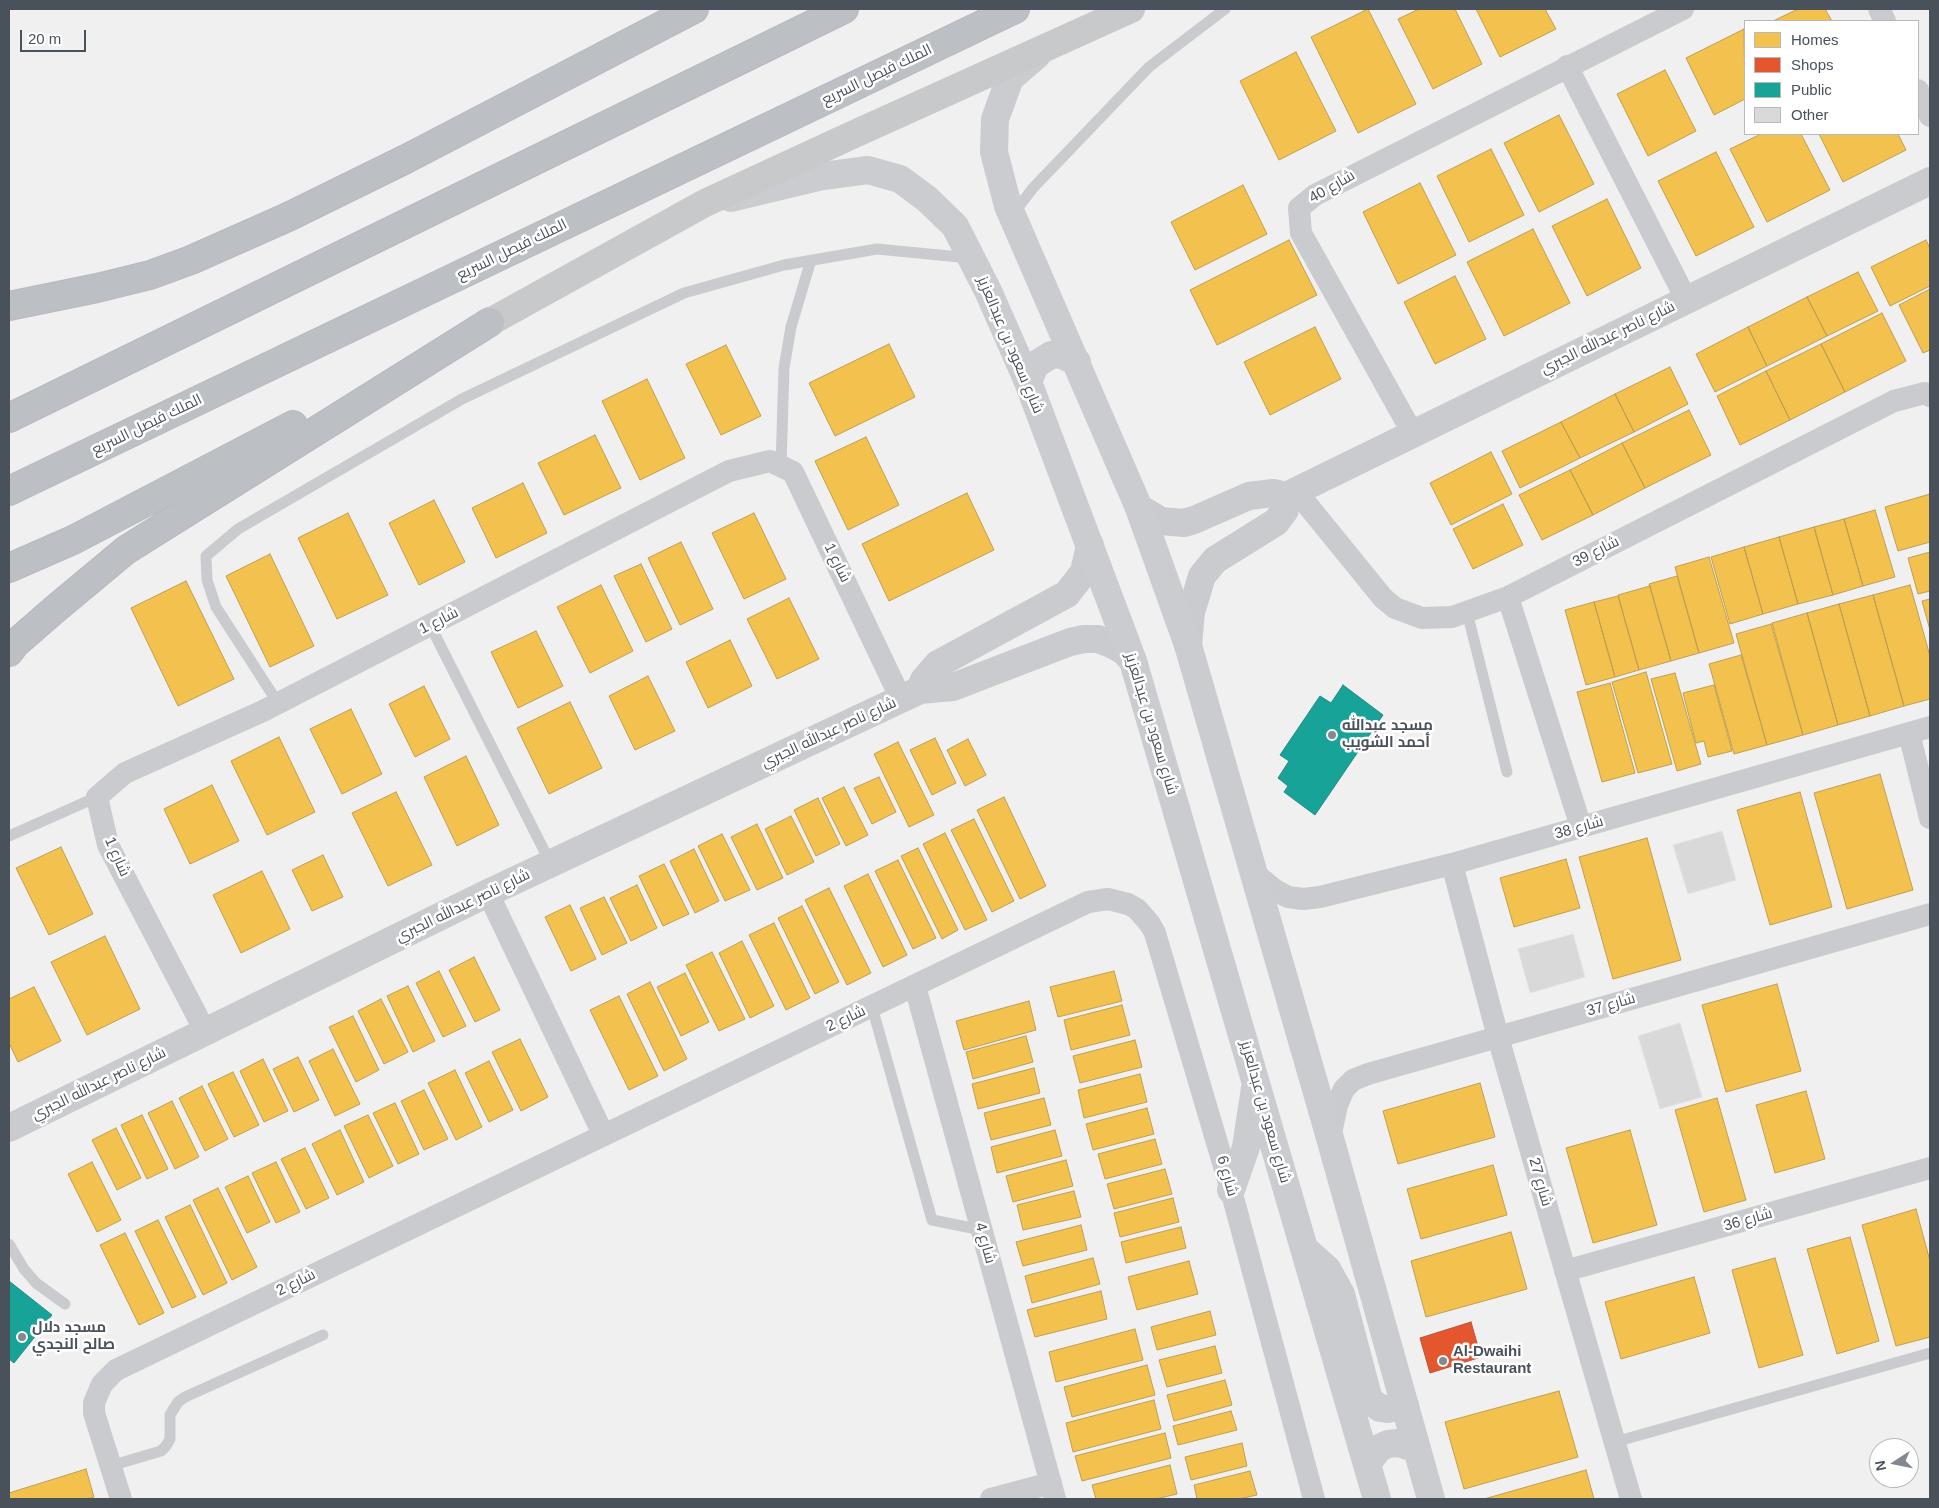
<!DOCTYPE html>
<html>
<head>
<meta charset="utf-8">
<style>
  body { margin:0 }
  #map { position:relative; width:1939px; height:1508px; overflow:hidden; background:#f0f0f0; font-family:Helvetica,sans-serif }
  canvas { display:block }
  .frame { position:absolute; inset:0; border:10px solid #49515a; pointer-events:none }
  .legend { position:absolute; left:1744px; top:20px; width:175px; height:115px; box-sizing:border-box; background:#fff; border:1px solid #b6b9bd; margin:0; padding:6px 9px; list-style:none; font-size:15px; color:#49515a }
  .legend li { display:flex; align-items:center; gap:10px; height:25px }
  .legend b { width:25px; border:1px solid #b6b9bd }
  .north { position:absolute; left:1869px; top:1438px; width:50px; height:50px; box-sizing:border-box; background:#fff; border:1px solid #b6b9bd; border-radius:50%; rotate:259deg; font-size:14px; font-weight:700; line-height:20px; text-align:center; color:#49515a }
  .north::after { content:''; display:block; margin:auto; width:18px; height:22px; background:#83898e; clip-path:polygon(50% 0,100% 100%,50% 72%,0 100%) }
  .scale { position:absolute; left:20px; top:30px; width:66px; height:22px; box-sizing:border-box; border:2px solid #49515a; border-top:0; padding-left:6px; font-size:15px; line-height:18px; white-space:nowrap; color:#49515a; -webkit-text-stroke:4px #fff; paint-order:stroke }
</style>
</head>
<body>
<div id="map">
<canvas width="1939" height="1508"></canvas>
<div class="frame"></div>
<ul class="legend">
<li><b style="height:14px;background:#f2c14e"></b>Homes</li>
<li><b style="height:14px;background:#e4572e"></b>Shops</li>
<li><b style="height:14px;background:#17a398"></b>Public</li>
<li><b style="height:14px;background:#d9d9da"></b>Other</li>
</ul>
<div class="north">N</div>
<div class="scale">20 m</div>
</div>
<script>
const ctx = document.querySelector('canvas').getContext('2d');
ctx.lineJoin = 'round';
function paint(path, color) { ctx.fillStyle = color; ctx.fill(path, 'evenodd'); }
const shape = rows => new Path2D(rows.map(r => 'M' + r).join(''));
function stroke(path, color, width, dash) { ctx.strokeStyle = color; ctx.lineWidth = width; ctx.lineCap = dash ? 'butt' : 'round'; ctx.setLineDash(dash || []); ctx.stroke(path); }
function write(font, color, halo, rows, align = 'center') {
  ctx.font = font + ' Helvetica,Cairo,sans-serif'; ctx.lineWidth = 5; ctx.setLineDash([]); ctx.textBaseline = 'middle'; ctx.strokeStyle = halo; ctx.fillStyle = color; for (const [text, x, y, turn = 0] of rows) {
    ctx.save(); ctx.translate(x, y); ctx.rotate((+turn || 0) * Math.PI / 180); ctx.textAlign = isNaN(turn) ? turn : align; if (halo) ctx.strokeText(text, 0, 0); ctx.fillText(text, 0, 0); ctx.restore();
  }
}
const homes = shape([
  [1368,9,1416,104,1358,133,1311,37,1368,9],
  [1419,9,1455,9,1482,64,1433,89,1398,19,1419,9],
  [1476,9,1545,9,1556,29,1500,57,1476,9],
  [1798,9,1825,9,1832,21,1773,21,1798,9],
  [1744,29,1745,99,1714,115,1686,58,1744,29],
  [1296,52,1336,131,1279,160,1240,81,1296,52],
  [1665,70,1696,131,1648,156,1617,94,1665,70],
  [1559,115,1594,184,1539,212,1504,143,1559,115],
  [1761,134,1801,134,1830,190,1767,222,1730,149,1761,134],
  [1819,134,1898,134,1906,150,1843,182,1819,134],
  [1491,149,1524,215,1469,242,1437,176,1491,149],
  [1716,152,1754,227,1696,256,1658,181,1716,152],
  [1420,183,1456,255,1398,284,1363,212,1420,183],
  [1243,185,1267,234,1195,270,1171,222,1243,185],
  [1607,199,1641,268,1587,296,1552,226,1607,199],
  [1533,229,1570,303,1504,336,1467,262,1533,229],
  [1289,240,1317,295,1217,345,1190,290,1289,240],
  [1926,240,1930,248,1930,286,1890,306,1871,267,1926,240],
  [1858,272,1878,311,1827,336,1807,297,1858,272],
  [1455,276,1486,339,1435,364,1404,302,1455,276],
  [1930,289,1930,350,1923,353,1899,305,1930,289],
  [1807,297,1827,336,1767,366,1748,327,1807,297],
  [1882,313,1906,361,1845,392,1821,344,1882,313],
  [1315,327,1341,379,1270,415,1244,362,1315,327],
  [1748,327,1767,366,1715,392,1696,354,1748,327],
  [889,344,915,397,835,436,809,383,889,344],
  [1821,344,1845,392,1790,420,1766,371,1821,344],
  [726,345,761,416,721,435,686,364,726,345],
  [1670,367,1688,404,1634,432,1615,394,1670,367],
  [1766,371,1790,420,1740,445,1717,396,1766,371],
  [647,379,685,458,640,480,602,401,647,379],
  [1615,394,1634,432,1580,458,1561,422,1615,394],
  [1689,410,1711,455,1645,488,1622,443,1689,410],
  [1561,422,1580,458,1520,488,1502,451,1561,422],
  [595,435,621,488,564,515,538,463,595,435],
  [866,437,899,505,848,530,815,461,866,437],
  [1622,443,1645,488,1593,515,1570,470,1622,443],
  [1491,452,1512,494,1451,525,1430,483,1491,452],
  [1570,470,1593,515,1542,540,1519,495,1570,470],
  [523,483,547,533,496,558,472,508,523,483],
  [967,493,994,550,889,601,862,544,967,493],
  [1930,494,1930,542,1898,551,1885,507,1930,494],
  [434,500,465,562,419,585,389,523,434,500],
  [1503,504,1523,545,1473,569,1453,529,1503,504],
  [1875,510,1895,577,1863,586,1844,519,1875,510],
  [348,513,388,595,337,619,298,538,348,513],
  [754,513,786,579,744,599,712,533,754,513],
  [1844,519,1863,586,1833,595,1814,527,1844,519],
  [1814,527,1833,595,1798,604,1779,537,1814,527],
  [1779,537,1798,604,1763,614,1744,547,1779,537],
  [681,542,713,609,680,625,648,558,681,542],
  [1744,547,1763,614,1730,624,1711,557,1744,547],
  [1930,552,1930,591,1918,594,1908,558,1930,552],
  [270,554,314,646,270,667,226,576,270,554],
  [1709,557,1734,643,1699,653,1675,567,1709,557],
  [641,564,672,629,646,642,614,576,641,564],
  [1677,576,1699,653,1671,661,1649,584,1677,576],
  [186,581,234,679,178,706,131,608,186,581],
  [601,585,633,651,590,673,557,607,601,585],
  [1910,585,1930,656,1930,699,1904,706,1873,595,1910,585],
  [1650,586,1671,661,1639,670,1618,595,1650,586],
  [1873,595,1904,706,1870,716,1839,604,1873,595],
  [1618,596,1639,670,1615,677,1594,602,1618,596],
  [789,598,819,659,777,679,747,619,789,598],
  [1930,599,1930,630,1922,601,1930,599],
  [1594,602,1615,677,1586,685,1565,610,1594,602],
  [1839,604,1870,716,1838,725,1807,613,1839,604],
  [1807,613,1838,725,1803,735,1772,623,1807,613],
  [1771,624,1803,735,1767,745,1736,634,1771,624],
  [536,631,563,686,518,708,491,652,536,631],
  [730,640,752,686,708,708,686,662,730,640],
  [1741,655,1767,745,1734,754,1709,664,1741,655],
  [1646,672,1672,764,1638,773,1612,682,1646,672],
  [1675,673,1701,764,1677,771,1651,679,1675,673],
  [648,676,675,731,635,750,609,696,648,676],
  [1610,683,1635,773,1602,782,1577,692,1610,683],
  [1714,685,1732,751,1708,757,1704,741,1696,743,1683,693,1714,685],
  [424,686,450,739,415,757,389,704,424,686],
  [570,702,602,768,549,794,517,728,570,702],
  [351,709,382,774,342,794,310,729,351,709],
  [279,737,315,812,267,835,231,761,279,737],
  [935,738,956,783,932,795,910,750,935,738],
  [968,739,986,775,965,786,947,750,968,739],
  [898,742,934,815,909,827,874,754,898,742],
  [466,756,499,825,457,846,424,777,466,756],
  [1880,774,1913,890,1847,909,1814,793,1880,774],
  [879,777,896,812,872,824,854,788,879,777],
  [212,785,239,841,190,864,164,809,212,785],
  [844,787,868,835,846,846,822,798,844,787],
  [396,792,432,865,388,886,352,813,396,792],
  [1800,792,1832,907,1770,925,1737,810,1800,792],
  [1004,797,1046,886,1020,899,977,810,1004,797],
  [818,798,840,844,816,856,794,810,818,798],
  [791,816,814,862,787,875,765,829,791,816],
  [974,819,1014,901,992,912,951,830,974,819],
  [757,824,783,878,757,890,731,837,757,824],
  [945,833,987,920,965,930,923,844,945,833],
  [722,834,750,890,725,901,698,846,722,834],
  [1647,838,1681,960,1613,979,1579,857,1647,838],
  [61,847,93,914,49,935,16,868,61,847],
  [918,848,958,930,942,939,901,856,918,848],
  [694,849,719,901,695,913,670,861,694,849],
  [323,855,343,897,312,911,292,870,323,855],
  [1566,859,1580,908,1514,927,1500,878,1566,859],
  [898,860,936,938,913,949,875,871,898,860],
  [664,864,689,914,663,926,639,876,664,864],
  [262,871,290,929,241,953,213,895,262,871],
  [868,874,907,955,883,967,844,886,868,874],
  [637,885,657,928,631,941,610,898,637,885],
  [829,888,871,973,847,985,805,900,829,888],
  [604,897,627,943,602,955,580,908,604,897],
  [570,905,596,959,571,971,545,917,570,905],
  [802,906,839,982,815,994,778,918,802,906],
  [774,923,810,998,786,1010,749,935,774,923],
  [105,936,140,1009,87,1035,51,962,105,936],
  [742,941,774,1006,750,1018,719,953,742,941],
  [712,952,745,1019,719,1031,686,965,712,952],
  [474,957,500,1010,475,1022,449,970,474,957],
  [439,971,466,1026,443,1037,416,983,439,971],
  [1114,971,1122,1001,1058,1017,1050,987,1114,971],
  [685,973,709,1022,681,1036,657,987,685,973],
  [650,982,687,1059,664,1071,627,994,650,982],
  [1777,984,1801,1071,1726,1092,1702,1005,1777,984],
  [408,986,435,1041,413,1052,387,996,408,986],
  [34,987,61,1041,18,1062,9,1043,9,999,34,987],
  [619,996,658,1076,629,1090,590,1010,619,996],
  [381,999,408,1052,384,1064,358,1011,381,999],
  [1029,1001,1036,1030,964,1050,956,1021,1029,1001],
  [1122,1005,1130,1035,1071,1050,1064,1020,1122,1005],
  [353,1016,379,1070,356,1082,329,1027,353,1016],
  [1026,1036,1033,1062,973,1079,966,1052,1026,1036],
  [520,1039,548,1097,521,1111,492,1052,520,1039],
  [1135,1040,1142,1067,1080,1083,1073,1056,1135,1040],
  [333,1049,360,1104,335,1116,309,1061,333,1049],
  [298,1057,319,1100,294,1112,273,1069,298,1057],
  [263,1059,288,1111,264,1122,240,1071,263,1059],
  [489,1061,513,1110,489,1122,465,1073,489,1061],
  [1034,1068,1040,1093,978,1109,972,1084,1034,1068],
  [455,1070,482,1127,456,1140,428,1083,455,1070],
  [233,1072,259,1125,234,1137,208,1084,233,1072],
  [1140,1074,1147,1102,1084,1118,1078,1090,1140,1074],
  [1480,1083,1495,1137,1398,1164,1383,1111,1480,1083],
  [202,1086,228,1139,205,1151,179,1098,202,1086],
  [424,1090,448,1139,424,1150,401,1101,424,1090],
  [1806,1091,1825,1159,1775,1173,1756,1105,1806,1091],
  [1044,1098,1051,1125,991,1140,984,1113,1044,1098],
  [1717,1098,1746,1200,1704,1212,1675,1110,1717,1098],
  [172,1101,199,1157,175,1169,148,1113,172,1101],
  [395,1103,419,1154,398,1164,373,1113,395,1103],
  [1147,1108,1154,1134,1093,1150,1086,1124,1147,1108],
  [142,1115,168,1169,147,1179,121,1125,142,1115],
  [368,1115,393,1166,369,1178,344,1126,368,1115],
  [116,1128,141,1178,117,1190,92,1140,116,1128],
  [340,1130,364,1182,337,1195,312,1144,340,1130],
  [1055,1130,1062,1156,997,1173,991,1147,1055,1130],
  [1630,1130,1657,1225,1593,1243,1566,1148,1630,1130],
  [1155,1139,1162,1164,1105,1179,1098,1154,1155,1139],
  [305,1148,329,1198,306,1209,281,1159,305,1148],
  [1066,1160,1073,1186,1013,1202,1006,1176,1066,1160],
  [92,1162,121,1220,97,1232,68,1174,92,1162],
  [276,1162,300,1212,276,1223,252,1173,276,1162],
  [1493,1165,1507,1215,1421,1239,1407,1189,1493,1165],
  [1165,1169,1172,1194,1114,1209,1107,1184,1165,1169],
  [248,1176,270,1222,247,1233,225,1187,248,1176],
  [218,1188,257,1267,232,1280,193,1200,218,1188],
  [1074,1191,1081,1217,1023,1230,1017,1205,1074,1191],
  [1173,1198,1179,1222,1120,1237,1114,1213,1173,1198],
  [190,1205,227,1283,203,1295,165,1217,190,1205],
  [1916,1209,1930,1261,1930,1337,1896,1346,1862,1225,1916,1209],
  [158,1220,196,1297,172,1308,135,1231,158,1220],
  [1081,1225,1087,1250,1023,1266,1016,1242,1081,1225],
  [1181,1227,1186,1248,1126,1263,1121,1242,1181,1227],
  [1511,1232,1527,1289,1426,1317,1411,1261,1511,1232],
  [125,1233,164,1313,139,1325,100,1245,125,1233],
  [1850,1237,1879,1341,1837,1354,1807,1249,1850,1237],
  [1093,1258,1100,1284,1032,1303,1025,1276,1093,1258],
  [1775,1258,1803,1355,1759,1368,1732,1270,1775,1258],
  [1189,1261,1198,1294,1137,1310,1128,1277,1189,1261],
  [1694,1277,1710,1333,1621,1359,1605,1302,1694,1277],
  [1101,1291,1107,1319,1035,1337,1027,1310,1101,1291],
  [1210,1311,1216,1335,1157,1350,1151,1327,1210,1311],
  [1135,1329,1143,1360,1056,1382,1049,1352,1135,1329],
  [1215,1346,1222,1373,1167,1387,1159,1360,1215,1346],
  [1147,1365,1155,1395,1072,1417,1064,1387,1147,1365],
  [1225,1380,1232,1405,1174,1421,1167,1395,1225,1380],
  [1559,1391,1578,1457,1464,1489,1445,1422,1559,1391],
  [1154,1400,1161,1429,1073,1452,1066,1423,1154,1400],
  [1231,1411,1237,1430,1178,1445,1173,1426,1231,1411],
  [1165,1433,1171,1458,1082,1481,1075,1456,1165,1433],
  [1242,1443,1247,1466,1191,1480,1185,1457,1242,1443],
  [1170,1465,1177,1494,1156,1499,1096,1499,1092,1485,1170,1465],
  [86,1469,94,1497,86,1499,9,1499,9,1493,86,1469],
  [1586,1470,1594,1499,1484,1499,1586,1470],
  [1250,1471,1257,1495,1239,1499,1197,1499,1194,1485,1250,1471]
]);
const shops = shape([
  [1471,1322,1481,1357,1430,1373,1420,1338,1471,1322]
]);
const public = shape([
  [1343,685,1383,715,1315,815,1284,792,1288,786,1278,778,1289,761,1280,755,1320,696,1331,703,1343,685],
  [9,1281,52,1315,14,1363,9,1359,9,1281]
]);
const building = shape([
  [1722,831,1736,880,1688,894,1673,845,1722,831],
  [1573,934,1585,977,1530,993,1518,949,1573,934],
  [1680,1023,1702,1097,1660,1109,1638,1036,1680,1023]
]);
const service = shape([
  [1013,214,1033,188,1149,67,1225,9],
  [781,466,784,368,791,327,811,260],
  [1467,612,1507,772],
  [430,625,551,864],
  [278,703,216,607,207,580,206,556,238,529,462,399,684,293,784,265,877,249,970,258],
  [9,836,97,797],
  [872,1007,932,1220,982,1230],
  [9,1244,24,1269,36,1283,65,1304],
  [1615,1442,1930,1353],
  [110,1466,161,1451,166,1446,170,1439,170,1415,178,1402,185,1397,323,1335]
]);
const minor = shape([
  [1879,9,1885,21],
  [1567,66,1686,299],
  [1918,90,1930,116],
  [1413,434,1301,233,1299,208,1315,195,1683,9],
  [1296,491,1383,598,1395,608,1422,618,1452,617,1508,597,1894,401,1925,393,1930,396],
  [1508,597,1581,827],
  [1909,733,1930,818],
  [1452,864,1498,1037,1631,1499],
  [1253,872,1275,890,1288,897,1303,899,1320,897,1452,864,1930,727],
  [488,893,603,1134],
  [915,986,1055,1499],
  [205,1031,108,845,97,797,125,773,263,711,729,471,770,461,793,472,901,699],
  [1330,1138,1337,1105,1344,1089,1353,1080,1368,1074,1930,914],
  [1565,1271,1930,1168],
  [121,1499,94,1413,94,1403,102,1384,116,1370,1088,902,1108,899,1128,904,1137,909,1150,924,1155,933,1231,1190,1314,1499],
  [991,1499,1051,1483]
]);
const tertiary = shape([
  [1139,508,1161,521,1184,523,1194,520,1249,496,1273,493,1286,496,1930,181],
  [1188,645,1191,612,1202,576,1215,560,1276,522,1285,510,1286,496],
  [920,690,924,680,938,664,1067,594,1084,572,1090,545],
  [9,1128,488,893,920,690,953,687,1070,642,1084,639,1098,639,1111,644,1124,651,1133,661]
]);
const secondary = shape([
  [1037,55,1010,78,995,119,994,152,1008,206,1139,508,1188,645,1330,1138,1431,1499],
  [731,198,823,176,868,170,900,179,927,199,955,226,989,293,1028,382,1133,661,1377,1499],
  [1028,382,1035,365,1051,355,1060,354,1077,362],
  [1231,1190,1246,1147,1255,1088],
  [1309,1253,1327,1269,1341,1294,1369,1400,1380,1408,1387,1409,1405,1405],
  [1367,1464,1379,1448,1388,1444,1398,1443,1417,1449]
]);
const primary = shape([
  [490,322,705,203,850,136,1131,9]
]);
const motorway = shape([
  [9,306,97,288,150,275,191,260,288,217,406,159,694,9],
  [9,418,844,9],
  [9,491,1015,9],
  [9,568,73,540,293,425],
  [9,652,15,644,54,610,126,550,490,322]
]);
const markers = [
  [1332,735,5,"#83898e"],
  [22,1337,5,"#83898e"],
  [1443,1361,5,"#83898e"]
];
const streetNames = [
  ["الملك فيصل السريع",877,75,-26],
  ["شارع 40",1332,187,-30],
  ["الملك فيصل السريع",512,250,-26],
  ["شارع ناصر عبدالله الجبري",1608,338,-26],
  ["شارع سعود بن عبدالعزيز",1010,345,67],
  ["الملك فيصل السريع",147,425,-26],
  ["شارع 39",1596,552,-27],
  ["شارع 1",837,563,64],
  ["شارع 1",439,621,-27],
  ["شارع سعود بن عبدالعزيز",1151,724,73],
  ["شارع ناصر عبدالله الجبري",829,733,-25],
  ["شارع 38",1579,828,-16],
  ["شارع 1",117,857,66],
  ["شارع ناصر عبدالله الجبري",463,906,-26],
  ["شارع 37",1611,1005,-16],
  ["شارع 2",846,1019,-25],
  ["شارع ناصر عبدالله الجبري",99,1084,-26],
  ["شارع سعود بن عبدالعزيز",1265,1112,74],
  ["شارع 6",1227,1176,74],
  ["شارع 27",1540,1182,74],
  ["شارع 36",1748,1220,-16],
  ["شارع 4",985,1243,75],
  ["شارع 2",296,1283,-26]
];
const poiNames = [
  ["مسجد عبدالله",1342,726],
  ["أحمد الشويب",1342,743],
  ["مسجد دلال",32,1328],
  ["صالح النجدي",32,1345],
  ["Al-Dwaihi",1453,1352],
  ["Restaurant",1453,1369]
];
paint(homes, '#f2c14e');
stroke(homes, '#bf9f52', 1);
paint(shops, '#e4572e');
stroke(shops, '#b6553b', 1);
paint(public, '#17a398');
stroke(public, '#268a85', 1);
paint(building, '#d9d9da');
stroke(building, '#e2e2e3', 1);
stroke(motorway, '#b6b9be', 30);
stroke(service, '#cacbce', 11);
stroke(minor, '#cacbce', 22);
stroke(tertiary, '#cacbce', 28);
stroke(secondary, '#cbcccf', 28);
stroke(primary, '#c7c9cb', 28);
stroke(motorway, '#bcc0c4', 28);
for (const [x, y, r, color] of markers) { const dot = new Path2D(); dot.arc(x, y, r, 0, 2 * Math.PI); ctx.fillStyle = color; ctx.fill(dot); stroke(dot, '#fff', 2); }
write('15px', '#49515a', '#fff', streetNames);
write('bold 15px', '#49515a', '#fff', poiNames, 'left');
</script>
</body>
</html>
